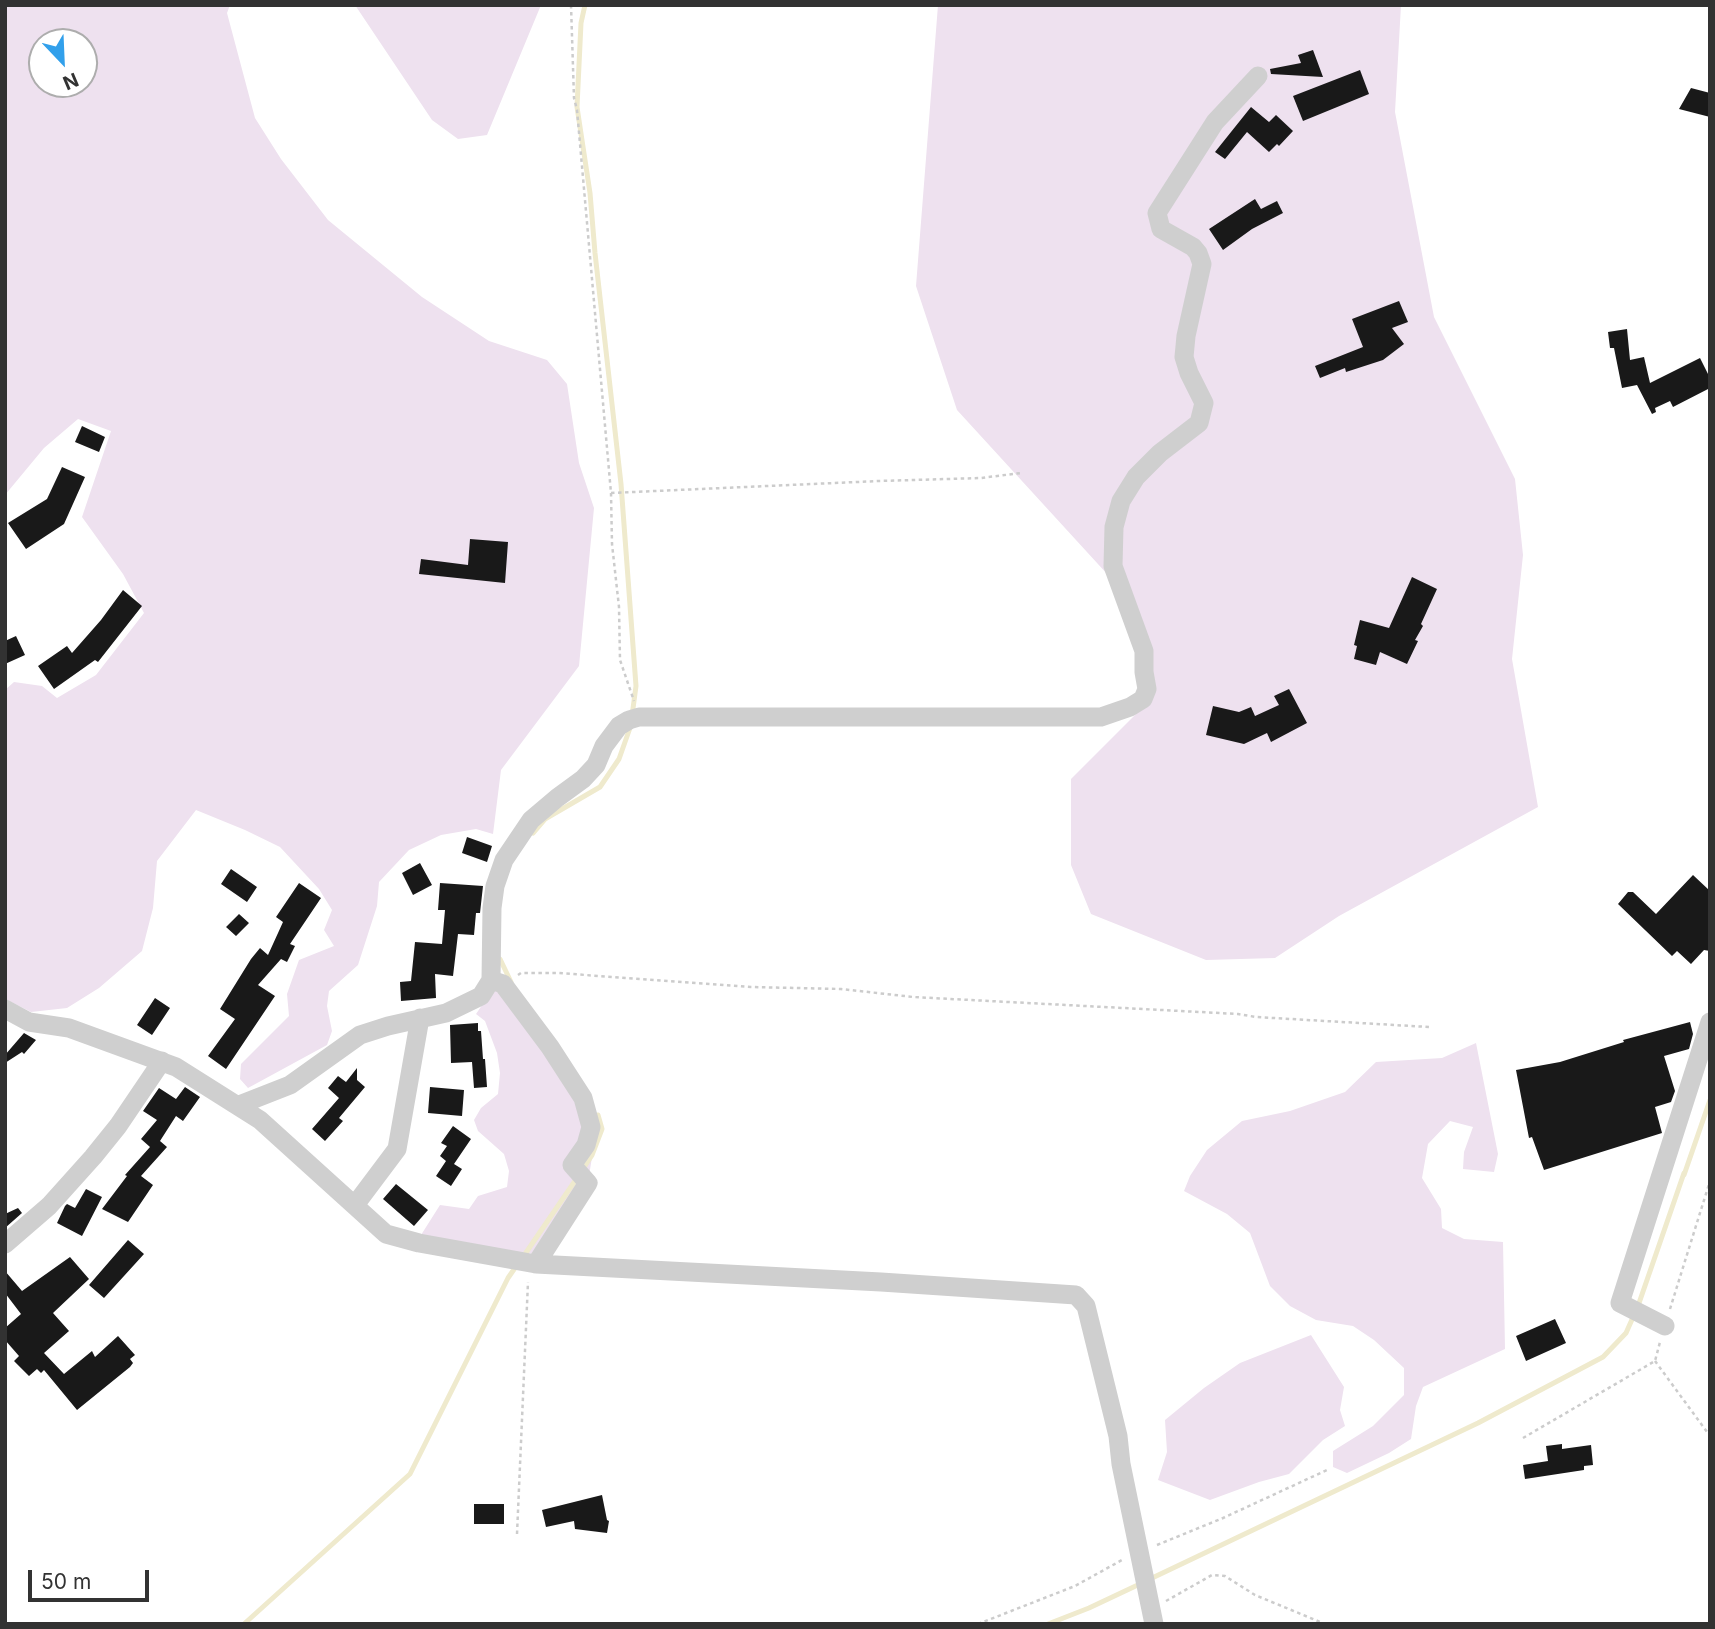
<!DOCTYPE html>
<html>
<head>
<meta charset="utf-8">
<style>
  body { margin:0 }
  #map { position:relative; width:1715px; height:1629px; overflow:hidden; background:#fff; font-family:Inter,sans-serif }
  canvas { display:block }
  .frame { position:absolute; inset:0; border:7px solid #323232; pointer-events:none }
  .north { position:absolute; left:28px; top:28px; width:70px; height:70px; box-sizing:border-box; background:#fff; border:2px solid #adadad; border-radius:50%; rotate:157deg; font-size:19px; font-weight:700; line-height:28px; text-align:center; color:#323232 }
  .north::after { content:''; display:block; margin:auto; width:24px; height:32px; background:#32a0eb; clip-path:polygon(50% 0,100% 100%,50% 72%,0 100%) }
  .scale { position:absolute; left:28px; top:1570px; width:121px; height:32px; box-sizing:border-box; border:4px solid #323232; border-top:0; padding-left:9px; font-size:21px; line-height:24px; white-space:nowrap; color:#323232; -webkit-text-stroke:5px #fff; paint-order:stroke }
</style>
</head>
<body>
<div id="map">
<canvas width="1715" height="1629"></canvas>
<div class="frame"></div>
<div class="north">N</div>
<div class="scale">50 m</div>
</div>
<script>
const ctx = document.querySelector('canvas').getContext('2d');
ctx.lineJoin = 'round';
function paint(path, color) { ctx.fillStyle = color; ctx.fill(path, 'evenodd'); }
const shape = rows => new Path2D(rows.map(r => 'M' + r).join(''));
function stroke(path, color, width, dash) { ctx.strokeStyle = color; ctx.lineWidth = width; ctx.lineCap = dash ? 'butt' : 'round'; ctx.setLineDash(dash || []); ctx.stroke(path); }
const green = shape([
  [5,5,230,5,227,13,255,118,281,159,328,220,422,297,489,341,547,360,567,384,579,463,594,508,579,666,501,770,493,834,476,829,441,835,409,850,379,882,377,906,358,965,329,991,327,1006,332,1031,327,1045,248,1088,240,1079,241,1064,289,1016,287,994,299,960,334,946,324,930,332,910,319,889,280,847,245,830,196,810,157,861,153,908,142,951,99,988,67,1008,31,1012,5,999,5,690,14,682,42,686,57,698,96,675,144,613,123,574,82,517,111,431,78,419,44,448,5,495],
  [42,42,84,42,84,84,42,84],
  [355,5,541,5,487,135,458,139,432,120],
  [938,5,1401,5,1395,112,1434,317,1515,479,1523,555,1512,659,1538,807,1339,916,1275,958,1206,960,1091,914,1071,865,1071,779,1136,714,1141,669,1119,587,957,410,916,286],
  [495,986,577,1096,595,1138,589,1176,535,1254,464,1246,421,1235,440,1205,469,1209,478,1196,507,1187,509,1171,504,1154,478,1131,474,1120,481,1108,498,1094,500,1073,497,1053,485,1021,476,1014],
  [1476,1043,1498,1154,1494,1172,1463,1169,1464,1152,1473,1127,1450,1121,1428,1144,1422,1178,1441,1209,1442,1228,1464,1239,1503,1242,1505,1349,1423,1387,1416,1406,1411,1439,1389,1453,1347,1473,1333,1467,1333,1451,1373,1426,1404,1395,1404,1368,1374,1340,1353,1326,1316,1320,1290,1306,1270,1286,1250,1233,1227,1214,1184,1191,1190,1176,1207,1150,1242,1121,1290,1111,1345,1092,1376,1062,1442,1058],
  [1311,1335,1344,1387,1340,1410,1345,1426,1323,1440,1289,1474,1259,1482,1210,1500,1158,1480,1167,1452,1165,1420,1204,1388,1240,1363]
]);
const stream = shape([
  [585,5,581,23,577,107,590,193,595,253,621,484,636,686,632,716],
  [533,833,545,819,600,787,619,759,631,725],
  [500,959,511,982],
  [582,1170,592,1155,602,1129,598,1115],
  [1684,1175,1710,1100],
  [523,1257,577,1178],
  [1638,1306,1684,1173],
  [1150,1579,1478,1423,1603,1357,1626,1333,1634,1315],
  [244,1624,410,1474,508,1278,517,1265],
  [1048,1624,1089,1608,1142,1583]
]);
const building = shape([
  [1313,50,1323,77,1271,74,1270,69,1301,63,1298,55],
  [1360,70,1369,94,1303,121,1293,96],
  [1691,88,1710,93,1710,117,1679,109],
  [1251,107,1269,122,1276,115,1293,131,1279,146,1277,144,1269,152,1247,132,1225,159,1215,152],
  [1255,199,1261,209,1277,201,1283,213,1252,229,1223,250,1209,229],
  [1399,301,1408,322,1392,328,1404,344,1383,360,1346,372,1345,368,1320,378,1315,366,1363,347,1352,319],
  [1627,329,1630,360,1644,357,1650,383,1700,358,1710,378,1710,388,1673,407,1670,401,1655,408,1656,412,1652,414,1637,385,1622,388,1614,348,1610,348,1608,332],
  [82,426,105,437,99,452,75,442],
  [62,467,85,477,64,524,26,549,8,523,47,499],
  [470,539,508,542,505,583,419,574,421,559,468,565],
  [1412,577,1437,589,1421,624,1423,626,1415,640,1418,641,1407,664,1380,652,1376,665,1354,659,1357,646,1354,645,1360,620,1389,628],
  [123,590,142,606,98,662,95,660,54,689,38,666,67,646,72,653,101,620],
  [16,636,25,655,5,664,5,641],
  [1289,689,1307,723,1271,742,1267,733,1244,744,1206,735,1213,706,1239,712,1251,707,1255,716,1279,705,1274,696],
  [467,837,492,846,487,862,462,853],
  [420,863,432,885,413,895,402,873],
  [231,869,257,887,247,902,221,884],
  [1693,875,1710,891,1710,951,1704,950,1691,964,1677,951,1672,956,1618,904,1628,892,1633,892,1656,914],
  [299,883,321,898,290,944,295,946,287,962,281,959,258,985,275,996,226,1069,208,1056,235,1019,220,1009,251,959,260,948,268,955,283,922,276,917],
  [440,883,483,886,480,913,476,913,474,935,458,934,453,976,435,974,436,998,401,1001,400,982,411,981,415,942,442,944,445,910,438,910],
  [239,914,249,923,236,936,226,927],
  [155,998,170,1008,152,1035,137,1025],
  [1690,1022,1693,1034,1689,1049,1664,1056,1675,1091,1671,1102,1655,1107,1662,1133,1544,1170,1532,1137,1529,1138,1516,1070,1560,1062,1624,1042,1623,1040],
  [478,1023,478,1031,481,1031,483,1059,485,1059,487,1087,474,1088,472,1062,451,1063,450,1025],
  [24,1033,36,1040,24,1054,22,1052,5,1063,5,1055],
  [357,1068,357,1080,365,1087,339,1118,343,1121,325,1141,312,1129,339,1098,328,1088,338,1076,346,1082],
  [185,1087,200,1097,183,1121,176,1116,160,1141,167,1147,141,1176,153,1185,128,1222,102,1209,127,1176,125,1175,150,1147,141,1139,157,1120,143,1111,159,1088,176,1099],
  [430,1087,464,1090,462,1116,428,1113],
  [453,1126,471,1139,454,1164,462,1169,451,1186,436,1176,446,1161,440,1156,447,1146,441,1143],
  [396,1184,428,1210,414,1226,383,1199],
  [86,1189,102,1197,82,1236,57,1223,65,1206,67,1204,75,1208],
  [18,1208,22,1213,5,1228,5,1214],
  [128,1240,144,1254,104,1298,89,1285],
  [70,1257,89,1279,53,1313,69,1331,44,1353,64,1374,92,1351,95,1357,118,1336,135,1355,130,1359,133,1363,130,1367,77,1410,44,1370,41,1373,37,1369,29,1376,14,1361,19,1356,5,1340,5,1328,21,1314,5,1293,5,1271,22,1291],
  [1555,1319,1566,1343,1526,1361,1516,1336],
  [1562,1444,1562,1449,1591,1445,1593,1465,1584,1466,1584,1470,1525,1479,1523,1465,1548,1461,1546,1446],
  [602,1495,607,1520,609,1521,607,1533,575,1529,574,1521,546,1527,542,1510],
  [474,1504,504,1504,504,1524,474,1524]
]);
const path = shape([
  [571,5,574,98,577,110,611,493,612,544,619,607,620,660,634,701],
  [611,493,879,481,981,478,1021,473],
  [518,975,521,973,558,973,751,987,841,989,913,997,1238,1014,1256,1017,1429,1027],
  [1670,1309,1710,1181],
  [1655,1361,1710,1436],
  [1523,1438,1655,1361,1660,1342],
  [517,1534,528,1282],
  [1157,1545,1223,1518,1327,1470],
  [1166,1601,1212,1575,1225,1576,1255,1595,1325,1624],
  [978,1624,1075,1586,1122,1560]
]);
const minor = shape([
  [491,980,503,984,550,1047,583,1098,591,1127,586,1145,572,1165,588,1183,536,1264],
  [5,1009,29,1022,69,1028,176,1067,260,1120,386,1234,419,1243,536,1264,881,1282,1076,1295,1086,1306,1118,1436,1121,1464,1154,1624],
  [239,1105,290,1085,360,1035,388,1026,446,1013,481,996,491,980,492,908,495,886,504,860,531,820,557,798,583,779,596,765,604,746,619,726,629,720,639,717,1101,717,1130,707,1143,699,1147,689,1144,672,1144,651,1113,566,1114,527,1121,501,1136,477,1160,453,1199,423,1204,403,1189,373,1184,357,1186,336,1202,264,1198,253,1193,247,1161,229,1157,213,1215,122,1258,76],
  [355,1205,397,1149,420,1018],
  [5,1244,49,1206,93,1157,118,1126,162,1061],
  [1665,1326,1620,1303,1710,1022]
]);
paint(green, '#eee1ef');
stroke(stream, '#efeacd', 5);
paint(building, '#191919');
stroke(path, '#ccc', 2.5, [3.5, 3.5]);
stroke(minor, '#cfcfcf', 19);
</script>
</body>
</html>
